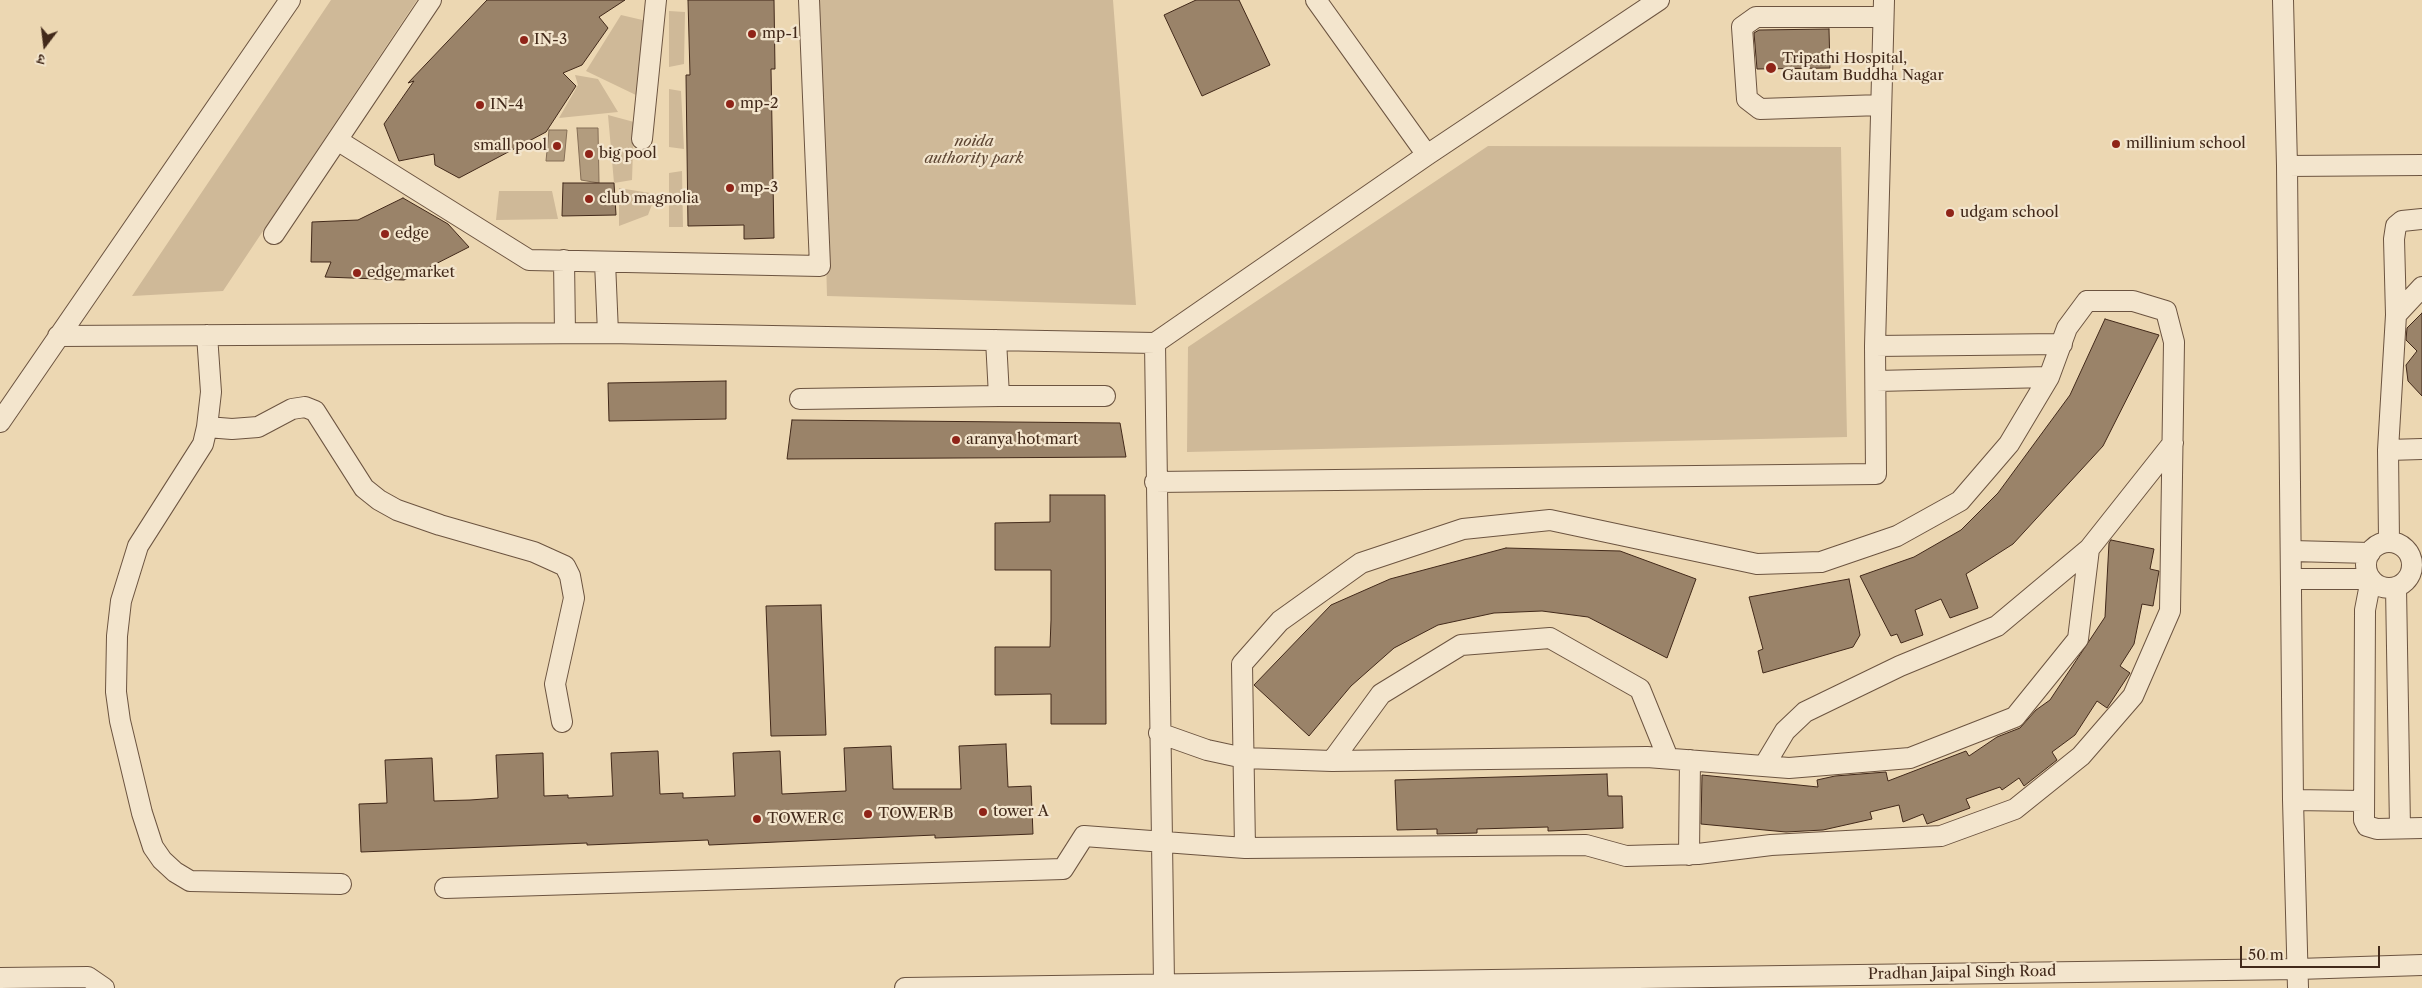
<!DOCTYPE html>
<html>
<head>
<meta charset="utf-8">
<style>
  body { margin:0 }
  #map { position:relative; width:2422px; height:988px; overflow:hidden; background:#ecd7b2; font-family:"Libre Caslon Text","Noto Serif Devanagari",serif }
  canvas { display:block }
  .north { position:absolute; left:20px; top:20px; width:50px; height:50px; -webkit-text-stroke:4px #f3e5cd; paint-order:stroke; rotate:195deg; font-size:14px; font-weight:700; line-height:20px; text-align:center; color:#42291a }
  .north::after { content:''; display:block; margin:auto; width:18px; height:22px; background:#42291a; clip-path:polygon(50% 0,100% 100%,50% 72%,0 100%) }
  .scale { position:absolute; left:2240px; top:946px; width:140px; height:22px; box-sizing:border-box; border:2px solid #42291a; border-top:0; padding-left:6px; font-size:15px; line-height:18px; white-space:nowrap; color:#42291a; -webkit-text-stroke:4px #f3e5cd; paint-order:stroke }
</style>
</head>
<body>
<div id="map">
<canvas width="2422" height="988"></canvas>
<div class="north">उ</div>
<div class="scale">50 m</div>
</div>
<script>
const ctx = document.querySelector('canvas').getContext('2d');
ctx.lineJoin = 'round';
function paint(path, color) { ctx.fillStyle = color; ctx.fill(path, 'evenodd'); }
const shape = rows => new Path2D(rows.map(r => 'M' + r).join(''));
function stroke(path, color, width, dash) { ctx.strokeStyle = color; ctx.lineWidth = width; ctx.lineCap = dash ? 'butt' : 'round'; ctx.setLineDash(dash || []); ctx.stroke(path); }
function write(font, color, halo, rows, align = 'center') {
  ctx.font = font + ' "Libre Caslon Text",serif'; ctx.lineWidth = 4.5; ctx.setLineDash([]); ctx.textBaseline = 'middle'; ctx.strokeStyle = halo; ctx.fillStyle = color; for (const [text, x, y, turn = 0] of rows) {
    ctx.save(); ctx.translate(x, y); ctx.rotate((+turn || 0) * Math.PI / 180); ctx.textAlign = isNaN(turn) ? turn : align; if (halo) ctx.strokeText(text, 0, 0); ctx.fillText(text, 0, 0); ctx.restore();
  }
}
const green = shape([
  [331,0,417,0,223,291,132,296],
  [819,0,1113,0,1136,305,827,296],
  [669,11,685,12,684,64,669,67],
  [621,15,651,22,638,96,586,71],
  [575,75,598,79,618,112,559,118,578,85],
  [669,89,681,91,684,149,669,147],
  [608,115,634,122,632,180,614,183],
  [1488,146,1841,147,1847,437,1187,452,1188,347],
  [682,171,683,227,669,227,669,173],
  [619,188,656,194,648,215,619,226],
  [499,191,552,191,558,219,496,220]
]);
const water = shape([
  [577,128,598,128,599,183,581,180,577,128],
  [549,130,567,130,564,161,546,161,549,130]
]);
const building = shape([
  [487,0,625,0,599,17,608,28,582,65,563,73,576,86,546,132,459,178,435,165,434,154,399,161,384,124,414,81,408,83,487,0],
  [688,0,774,0,775,69,771,69,774,238,744,239,744,225,688,226,686,75,690,75,688,0],
  [1196,0,1239,0,1270,65,1202,96,1164,15,1196,0],
  [1829,29,1830,68,1757,69,1754,33,1759,30,1829,29],
  [563,183,614,183,616,215,562,216,563,183],
  [403,198,448,224,469,247,404,280,325,277,331,262,311,262,312,222,358,220,403,198],
  [2422,313,2422,396,2408,381,2406,365,2417,351,2406,340,2407,328,2422,313],
  [2105,319,2159,335,2103,446,2013,544,1966,574,1978,608,1950,618,1941,599,1915,610,1923,635,1901,643,1897,634,1891,636,1860,576,1914,557,1961,530,1998,493,2070,395,2105,319],
  [726,381,726,419,609,421,608,383,726,381],
  [792,420,1120,423,1126,457,787,459,792,420],
  [1050,495,1105,495,1106,724,1051,724,1051,694,995,695,995,647,1050,647,1051,620,1051,570,995,570,995,523,1050,522,1050,495],
  [2111,540,2154,549,2150,569,2159,571,2153,606,2142,604,2134,644,2120,666,2130,673,2107,708,2097,701,2075,735,2052,752,2057,760,2024,786,2019,778,2002,790,2000,787,1966,799,1970,808,1927,824,1923,814,1903,822,1899,805,1870,812,1872,819,1823,830,1786,832,1701,824,1702,775,1818,787,1817,780,1835,776,1886,772,1888,781,1966,751,1969,756,1997,737,2020,728,2036,710,2050,700,2105,617,2109,543,2111,540],
  [1506,548,1620,551,1696,579,1667,658,1588,617,1542,611,1494,613,1438,625,1394,648,1351,686,1309,736,1254,685,1331,605,1390,579,1506,548],
  [1849,579,1860,635,1853,647,1763,673,1758,651,1763,649,1749,597,1849,579],
  [821,605,826,735,771,736,766,606,821,605],
  [1006,744,1008,787,1031,786,1033,834,935,838,935,835,709,845,708,840,587,845,587,843,361,852,359,804,387,803,385,760,432,758,434,801,470,800,498,798,496,755,543,753,544,796,568,795,568,798,613,796,611,753,658,751,660,794,683,793,683,798,735,796,733,753,780,751,782,794,846,791,844,748,891,746,893,789,961,789,959,746,1006,744],
  [1607,774,1608,796,1622,796,1623,828,1548,831,1548,827,1477,829,1477,833,1437,834,1437,829,1397,830,1395,780,1607,774]
]);
const minor = shape([
  [1316,0,1427,155],
  [2283,0,2287,166,2293,800,2298,988],
  [1881,105,1760,109,1747,99,1742,27,1756,17,1883,17],
  [642,139,656,0],
  [337,140,529,260,820,266,809,0],
  [2287,166,2422,165],
  [2422,219,2402,221,2396,226,2394,239,2396,315,2422,287],
  [274,234,431,0],
  [564,260,565,333],
  [605,262,608,333],
  [2087,301,2133,301,2166,311,2174,342,2170,611,2133,696,2081,756,2015,809,1941,836,1771,845,1698,854,1626,856,1586,845,1245,848,1242,664,1280,621,1361,563,1463,529,1550,520,1757,564,1821,562,1897,536,1960,501,2009,444,2049,377,2067,328,2087,301],
  [207,335,211,392,207,427,203,444,138,546,121,601,117,636,116,692,120,721,142,813,153,847,162,860,175,872,190,881,341,884],
  [58,336,608,333,1155,343,1427,155,1659,0],
  [1155,343,1164,984],
  [1875,346,2062,344],
  [1876,381,2049,377],
  [999,396,1105,396],
  [800,399,999,396,996,340],
  [0,422,290,0],
  [207,427,232,429,258,427,292,409,305,407,315,411,364,488,379,500,397,510,440,525,534,552,565,566,570,576,574,598,555,684,562,722],
  [2388,450,2422,449],
  [1155,482,1876,474,1875,346,1884,0],
  [2389,541,2388,450,2396,315],
  '2366 565a23 23 0 1 1 46 0a23 23 0 1 1-46 0Z',
  [2292,551,2370,553],
  [2291,579,2371,579,2365,610,2364,820,2367,826,2377,829,2422,828],
  [2396,587,2400,828],
  [1159,733,1207,750,1244,758,1332,761,1647,757,1789,768,1910,758,2015,717,2078,639,2089,549,2173,443],
  [1332,761,1381,694,1461,645,1550,638,1640,689,1668,758],
  [1764,766,1785,731,1805,712,1900,666,1997,626,2089,549],
  [2293,800,2363,801],
  [1689,855,1690,760],
  [445,888,1063,869,1084,836,1245,848],
  [0,978,88,977,104,988],
  [905,988,2298,969,2422,965]
]);
const markers = [
  [752,34,5,"#8f2418"],
  [524,40,5,"#8f2418"],
  [1771,68,6,"#8f2418"],
  [730,104,5,"#8f2418"],
  [480,105,5,"#8f2418"],
  [2116,144,5,"#8f2418"],
  [557,146,5,"#8f2418"],
  [589,154,5,"#8f2418"],
  [730,188,5,"#8f2418"],
  [589,199,5,"#8f2418"],
  [1950,213,5,"#8f2418"],
  [385,234,5,"#8f2418"],
  [357,273,5,"#8f2418"],
  [956,440,5,"#8f2418"],
  [983,812,5,"#8f2418"],
  [868,814,5,"#8f2418"],
  [757,819,5,"#8f2418"]
];
const poiNames = [
  ["mp-1",762,34],
  ["IN-3",534,40],
  ["Tripathi Hospital,",1782,59],
  ["Gautam Buddha Nagar",1782,76],
  ["mp-2",740,104],
  ["IN-4",490,105],
  ["millinium school",2126,144],
  ["small pool",547,146,"right"],
  ["big pool",599,154],
  ["mp-3",740,188],
  ["club magnolia",599,199],
  ["udgam school",1960,213],
  ["edge",395,234],
  ["edge market",367,273],
  ["aranya hot mart",966,440],
  ["tower A",993,812],
  ["TOWER B",878,814],
  ["TOWER C",767,819]
];
const parkNames = [
  ["noida",974,142],
  ["authority park",974,159]
];
const streetNames = [
  ["Pradhan Jaipal Singh Road",1962,973,-1]
];
paint(green, '#cfb998');
paint(water, '#b29c7e');
stroke(water, '#856e56', 1);
paint(building, '#9a8369');
stroke(building, '#42291a', 1);
stroke(minor, '#6c5440', 22);
stroke(minor, '#f3e5cd', 20);
for (const [x, y, r, color] of markers) { const dot = new Path2D(); dot.arc(x, y, r, 0, 2 * Math.PI); ctx.fillStyle = color; ctx.fill(dot); stroke(dot, '#f3e5cd', 2); }
write('15px', '#42291a', '#f3e5cd', poiNames, 'left');
write('italic 15px', '#5e4633', '#f3e5cd', parkNames);
write('15px', '#42291a', '#f3e5cd', streetNames);
</script>
</body>
</html>
